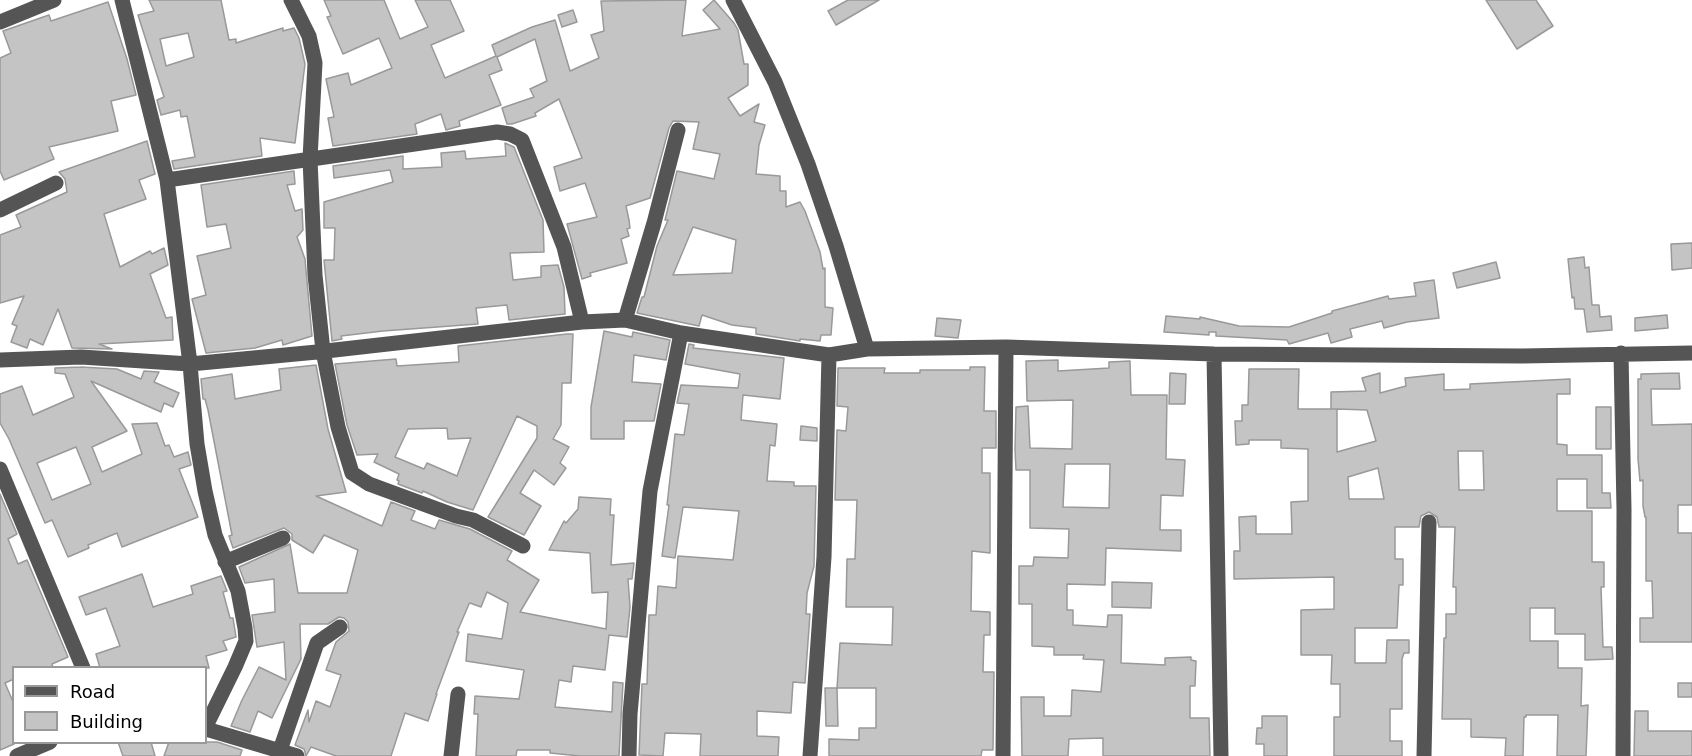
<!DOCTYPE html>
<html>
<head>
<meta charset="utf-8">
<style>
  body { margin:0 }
  #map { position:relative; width:1692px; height:756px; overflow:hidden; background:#fff; font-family:"DejaVu Sans",sans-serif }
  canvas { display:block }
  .legend { position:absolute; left:12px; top:666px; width:195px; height:78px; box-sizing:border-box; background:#fff; border:2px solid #999; margin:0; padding:8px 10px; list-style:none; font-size:18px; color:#000 }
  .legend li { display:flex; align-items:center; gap:12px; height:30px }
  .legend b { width:30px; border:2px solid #999 }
</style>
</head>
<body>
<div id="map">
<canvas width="1692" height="756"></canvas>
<ul class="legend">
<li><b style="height:8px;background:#555"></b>Road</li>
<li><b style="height:16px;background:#c4c4c4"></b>Building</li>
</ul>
</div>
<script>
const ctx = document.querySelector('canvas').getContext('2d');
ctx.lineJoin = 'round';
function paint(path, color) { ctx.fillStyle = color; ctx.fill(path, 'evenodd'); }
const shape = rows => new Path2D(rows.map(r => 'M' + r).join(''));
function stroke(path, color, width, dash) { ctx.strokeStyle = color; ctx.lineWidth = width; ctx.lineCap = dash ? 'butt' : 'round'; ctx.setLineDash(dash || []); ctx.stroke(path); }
const building = shape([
  [149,0,221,0,229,40,236,39,236,43,283,28,283,31,294,28,299,38,305,64,295,143,260,138,262,156,174,169,172,161,195,157,187,116,181,117,180,110,161,115,157,100,164,97,138,15,154,11,149,0],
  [188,33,194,57,166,66,160,39,188,33],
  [324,0,384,0,400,39,428,27,415,0,450,0,464,31,431,45,445,78,496,56,492,45,532,27,555,20,570,71,599,58,591,35,604,31,601,1,686,0,682,36,720,29,703,10,714,0,734,23,738,30,744,64,748,64,748,85,728,98,740,116,759,104,754,122,765,125,759,145,756,174,780,176,780,191,786,191,786,207,800,202,805,211,820,252,823,269,825,268,825,307,833,308,831,335,821,335,820,341,800,339,800,341,756,334,756,328,732,325,702,315,699,326,637,313,642,297,644,297,657,246,668,220,665,220,677,171,714,179,720,154,693,149,699,122,673,121,669,128,650,198,626,206,629,220,630,228,627,229,629,236,621,239,627,263,590,273,591,276,582,279,567,224,597,217,585,183,560,191,554,167,582,158,559,99,535,113,536,116,512,124,507,124,502,108,534,97,530,89,547,81,535,39,497,57,502,70,489,75,501,105,459,121,460,126,446,130,441,114,415,124,417,134,333,146,328,118,334,117,326,79,348,73,351,85,392,68,379,38,343,54,327,17,331,16,324,0],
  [693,227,736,240,732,273,673,275,693,227],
  [848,0,879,0,836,25,828,11,848,0],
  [1486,0,1536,0,1553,26,1517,49,1486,0],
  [108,2,127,59,136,95,111,101,118,131,49,147,54,159,4,180,0,171,0,58,11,53,3,31,49,15,51,21,108,2],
  [573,10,577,22,562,27,558,15,573,10],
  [147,141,155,174,139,180,146,199,104,214,120,267,150,251,152,254,164,248,168,265,150,274,166,318,172,317,173,340,99,344,112,349,72,348,58,309,43,345,30,339,27,348,11,342,17,326,12,324,24,296,0,303,0,235,21,227,16,215,67,192,65,179,59,172,147,141],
  [505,143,514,147,543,220,544,252,510,253,513,280,541,277,541,266,558,265,564,287,565,314,509,320,507,305,476,308,478,324,383,331,341,336,342,339,332,341,324,260,334,260,335,228,324,228,324,202,393,182,390,170,334,178,333,166,403,156,403,169,442,167,441,153,465,151,466,159,506,156,505,143],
  [294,171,295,184,287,185,295,211,302,209,303,230,297,237,305,259,312,336,283,345,282,340,255,348,206,353,192,299,206,295,197,256,231,248,226,224,207,227,201,185,294,171],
  [1692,243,1692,268,1672,270,1671,244,1692,243],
  [1584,257,1585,268,1589,267,1592,305,1599,305,1600,317,1611,316,1612,330,1587,332,1584,309,1575,309,1574,297,1572,298,1568,259,1584,257],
  [1496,262,1500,278,1457,288,1453,273,1496,262],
  [1434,280,1439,318,1407,322,1384,328,1382,321,1350,329,1352,337,1331,343,1328,333,1289,344,1287,340,1216,336,1216,332,1209,332,1209,335,1164,332,1166,316,1200,319,1200,317,1239,326,1289,327,1332,313,1332,311,1388,296,1389,299,1416,296,1414,283,1434,280],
  [1667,315,1668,328,1635,331,1635,318,1667,315],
  [937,318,961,320,958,338,935,336,937,318],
  [604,331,632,337,633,332,670,340,666,360,634,355,632,382,661,384,654,421,624,421,624,439,591,439,591,407,604,331],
  [567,334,573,334,571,383,562,383,561,425,553,439,569,447,560,463,566,468,554,485,534,470,520,493,541,506,524,535,488,517,537,438,537,426,517,416,473,510,447,502,423,491,422,493,398,484,399,481,397,480,399,474,374,462,378,454,357,455,347,425,335,364,396,359,397,366,459,362,458,346,567,334],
  [447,428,448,439,471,438,457,476,427,463,424,469,395,457,408,429,447,428],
  [689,344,694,345,693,348,784,358,780,399,743,395,741,420,777,424,775,446,770,445,767,481,794,482,794,486,816,486,814,566,807,593,806,614,810,614,805,683,793,682,791,713,757,711,757,736,779,737,778,756,700,756,701,734,665,733,663,756,639,755,642,684,647,684,649,615,656,615,658,586,676,588,678,556,733,560,739,511,683,507,675,558,662,556,669,505,667,505,675,434,684,435,689,404,677,403,681,385,738,388,740,374,685,364,689,344],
  [1058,360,1058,371,1109,368,1109,362,1130,361,1131,395,1167,395,1166,459,1185,460,1183,496,1161,495,1160,530,1181,530,1181,551,1106,548,1105,585,1067,584,1067,610,1073,610,1073,625,1107,627,1108,615,1122,615,1121,663,1165,665,1165,658,1191,657,1191,660,1196,661,1195,686,1190,686,1190,718,1209,718,1210,756,1103,756,1103,738,1069,739,1068,756,1022,756,1021,697,1044,697,1044,716,1071,716,1072,690,1101,692,1104,660,1083,659,1084,655,1054,655,1054,647,1032,646,1032,604,1019,604,1019,566,1033,566,1034,557,1068,558,1069,529,1030,528,1030,470,1016,470,1015,449,1016,407,1028,406,1030,448,1072,449,1073,400,1027,401,1026,361,1058,360],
  [1065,464,1110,464,1109,508,1063,507,1065,464],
  [316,365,328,429,346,492,316,496,382,526,391,502,415,511,411,520,435,529,439,520,470,529,512,551,507,560,539,580,520,612,606,629,608,592,592,593,590,553,549,550,564,521,566,523,578,509,579,497,611,499,610,515,614,515,611,565,634,563,632,579,628,579,630,607,627,637,609,635,605,670,573,666,571,682,559,680,555,707,612,712,613,682,623,683,619,756,580,756,550,753,550,750,517,750,516,756,476,756,478,714,474,714,475,696,519,699,524,670,466,661,468,634,502,639,508,603,487,592,481,607,470,603,469,604,457,632,459,632,436,694,437,694,428,721,405,713,391,756,336,756,311,747,306,756,304,749,295,745,308,710,309,722,316,701,330,707,341,675,326,670,336,642,349,631,348,622,344,618,339,617,328,624,300,624,301,659,272,718,258,711,250,732,231,726,242,700,259,667,286,680,284,642,257,647,252,615,275,612,274,579,245,583,239,567,290,544,298,593,347,593,358,550,324,535,313,553,292,540,292,534,284,528,233,548,229,536,232,535,208,410,205,399,203,399,201,379,232,374,235,399,281,390,279,369,316,365],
  [81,367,117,369,141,379,144,371,159,372,154,382,179,393,173,407,164,403,161,412,91,381,127,431,92,447,102,472,142,454,132,424,157,423,165,446,169,445,174,457,188,452,191,465,179,469,198,517,122,547,117,533,88,545,89,548,68,557,52,520,45,523,9,439,0,423,0,394,22,386,33,415,74,397,65,374,55,373,55,368,81,367],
  [76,447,91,484,52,500,37,463,76,447],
  [970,367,985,367,984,411,996,411,996,448,982,448,982,473,990,473,990,553,972,551,971,611,990,612,990,635,984,635,983,672,994,672,993,750,982,750,981,756,829,756,829,739,859,740,859,728,876,728,876,688,837,688,840,643,892,645,893,607,846,607,847,559,855,559,857,500,835,500,837,430,846,431,848,407,837,406,838,368,885,368,884,373,920,373,920,370,970,370,970,367],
  [1249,369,1299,369,1298,409,1336,409,1331,409,1331,392,1366,391,1362,378,1380,373,1380,393,1406,386,1405,378,1444,374,1444,390,1470,389,1470,384,1570,379,1570,394,1557,394,1557,444,1567,445,1567,455,1602,455,1602,493,1610,493,1611,508,1587,508,1587,479,1557,479,1557,511,1592,511,1592,562,1604,562,1604,587,1601,587,1603,647,1612,647,1613,659,1585,660,1585,634,1555,634,1555,608,1530,608,1530,641,1558,641,1558,668,1582,668,1581,706,1588,705,1586,756,1557,756,1558,715,1526,715,1526,717,1524,717,1523,756,1505,756,1506,738,1471,737,1471,719,1442,719,1444,638,1446,638,1446,614,1456,614,1456,587,1453,587,1455,527,1439,527,1437,517,1429,512,1421,516,1419,527,1395,527,1395,559,1403,559,1403,585,1399,585,1397,628,1355,628,1355,663,1386,663,1387,640,1409,640,1409,653,1404,653,1402,659,1402,709,1390,709,1390,741,1402,741,1402,756,1334,756,1334,717,1340,717,1340,684,1331,684,1332,655,1301,655,1301,610,1334,609,1334,577,1234,579,1234,551,1240,551,1239,517,1256,516,1256,534,1292,534,1291,502,1308,501,1308,449,1281,448,1281,440,1249,440,1249,444,1236,445,1235,421,1242,421,1242,405,1248,405,1249,369],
  [1337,409,1367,410,1376,441,1337,452,1337,409],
  [1458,451,1483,451,1484,490,1459,490,1458,451],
  [1378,468,1384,499,1349,499,1348,477,1378,468],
  [1170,373,1186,374,1185,404,1169,404,1170,373],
  [1679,373,1680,389,1651,389,1652,425,1692,424,1692,505,1678,505,1678,533,1692,533,1692,642,1640,642,1640,618,1653,618,1652,581,1646,581,1646,517,1645,517,1643,506,1643,480,1640,481,1638,459,1638,379,1641,379,1641,374,1679,373],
  [1596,407,1611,407,1611,449,1596,449,1596,407],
  [801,426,817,428,817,441,800,440,801,426],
  [0,494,17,534,8,539,18,564,27,560,68,657,52,664,53,668,14,668,14,679,5,683,14,704,14,744,0,750,0,494],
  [142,574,153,607,193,594,191,586,221,576,227,591,223,592,230,618,233,618,236,637,223,641,227,650,206,656,209,668,100,668,96,654,120,646,106,608,86,615,79,597,142,574],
  [1112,582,1152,583,1151,608,1112,607,1112,582],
  [1678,683,1692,683,1692,697,1678,697,1678,683],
  [825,688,837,688,838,726,826,726,825,688],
  [1635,711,1648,711,1648,731,1692,731,1692,756,1634,756,1635,711],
  [1262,716,1287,716,1287,756,1264,756,1264,744,1256,744,1257,728,1262,728,1262,716],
  [118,742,151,742,155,756,123,756,118,742],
  [169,742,217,742,242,750,240,756,164,756,169,742]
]);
const minor = shape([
  [122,0,167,180,190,364,197,444,205,491,215,535,238,591,245,628,246,641,235,667,206,726],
  [291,0,309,36,315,63,310,159,315,275,323,351,338,427,352,473,369,484,456,516,473,520,523,546],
  [733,0,775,82,808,164,836,246,867,349],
  [0,22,54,0],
  [167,180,497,132,510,134,522,140,564,247,582,322],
  [0,210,56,183],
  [625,320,654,223,678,130],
  [1621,353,1624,510,1623,756],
  [1214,354,1221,756],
  [0,360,81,357,190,364,317,352,582,322,625,320,681,333,829,355,867,349,1006,347,1214,354,1522,356,1692,353],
  [0,469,83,668],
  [225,562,283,538],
  [206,729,297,756],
  [17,756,50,742],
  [278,756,317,643,340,627],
  [451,756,458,694],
  [629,756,630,714,650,491,681,333],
  [810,756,824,557,829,355],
  [1003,756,1006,347],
  [1424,756,1429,522]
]);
paint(building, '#c4c4c4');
stroke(building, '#999', 1.5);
stroke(minor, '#555', 15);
</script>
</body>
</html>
